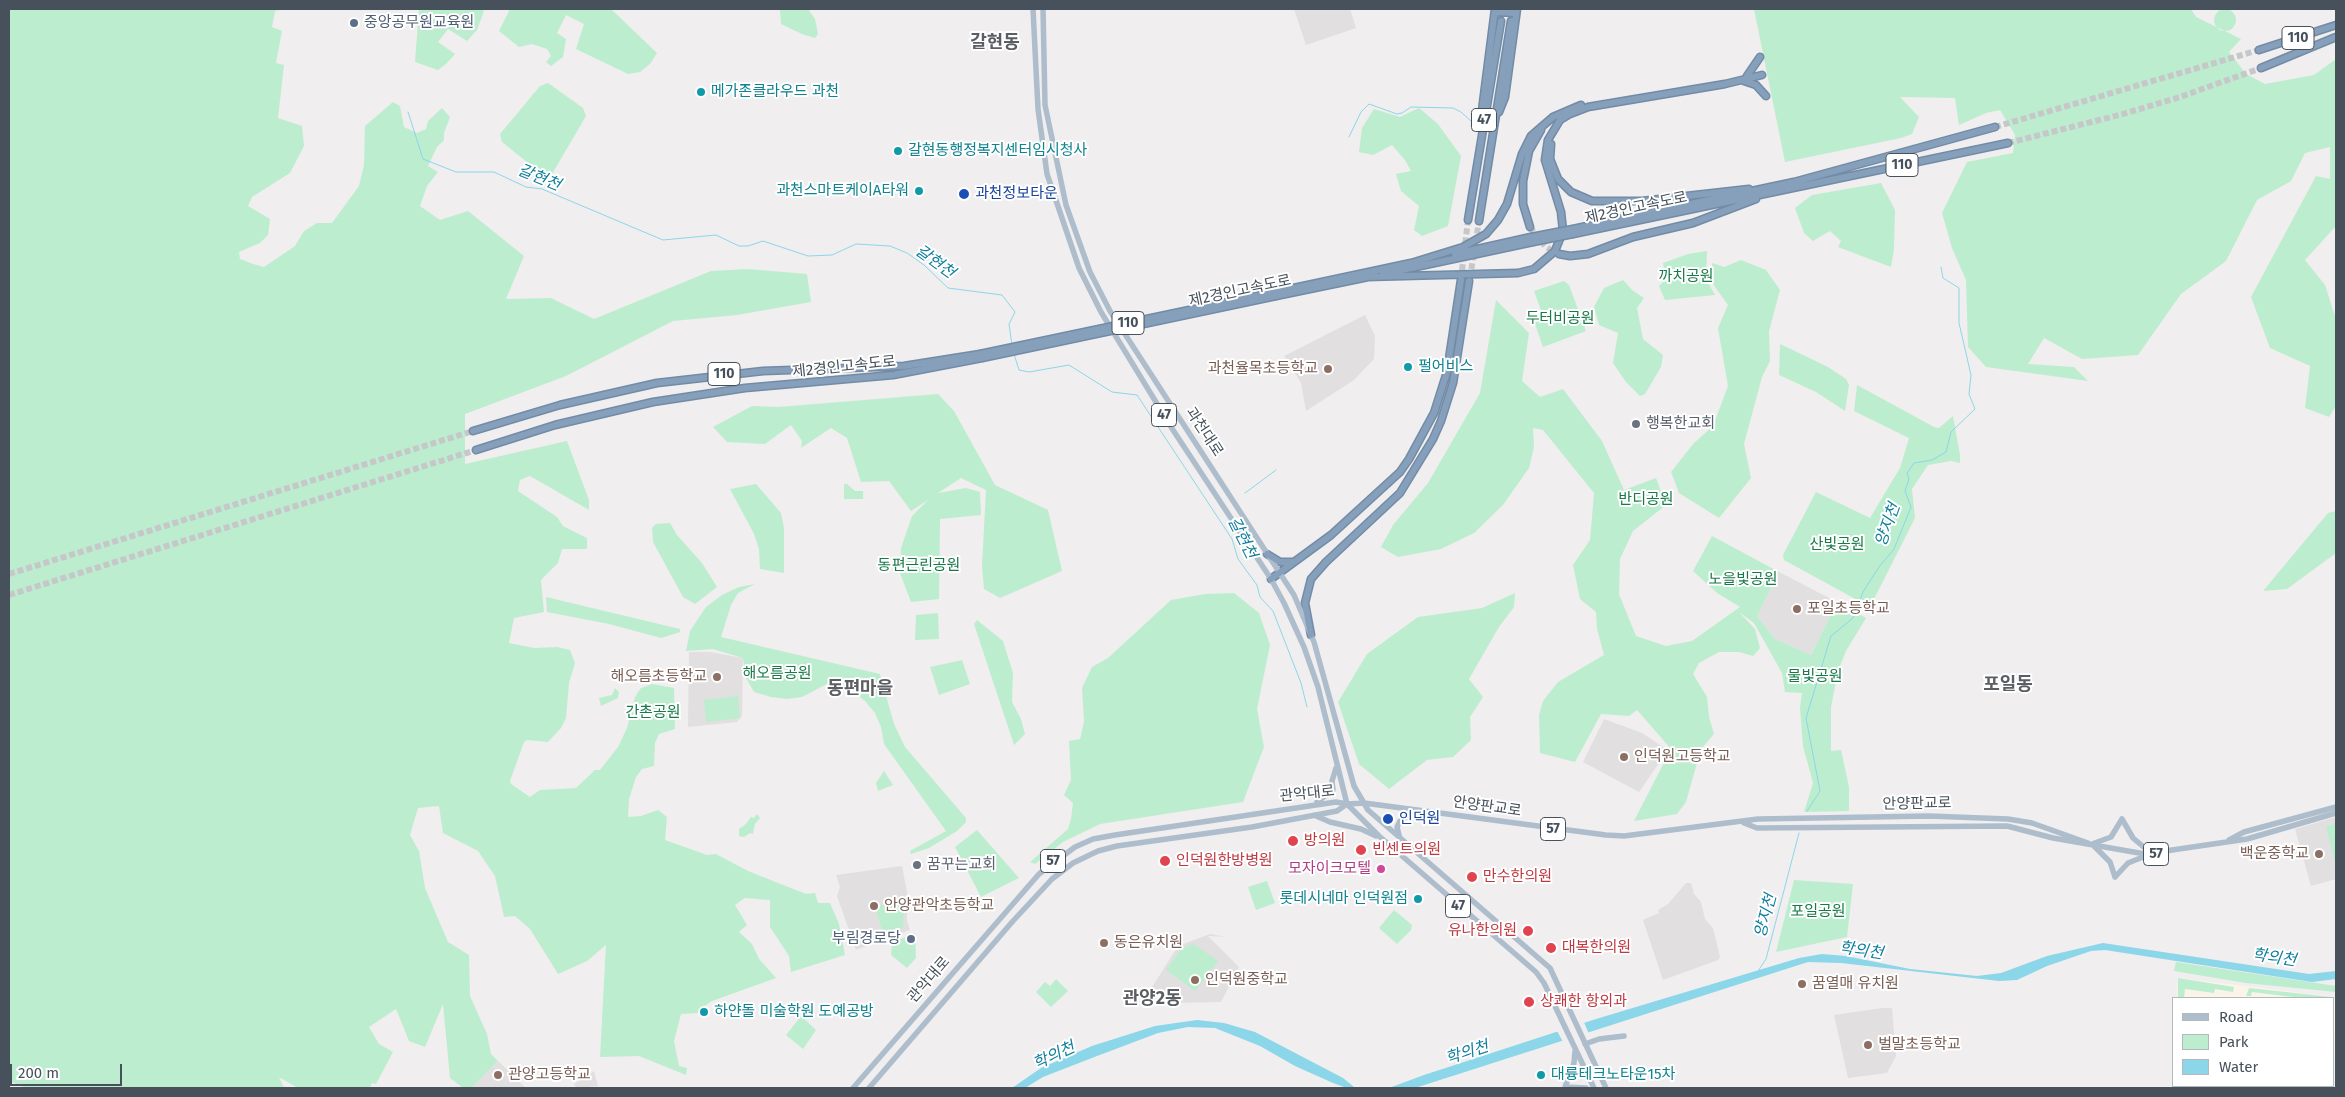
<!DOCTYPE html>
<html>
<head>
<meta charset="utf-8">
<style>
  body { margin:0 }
  #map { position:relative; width:2345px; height:1097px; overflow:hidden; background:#f0eeee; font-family:"Fira Sans",sans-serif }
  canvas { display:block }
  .frame { position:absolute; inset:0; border:10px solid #46515b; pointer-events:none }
  .legend { position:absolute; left:2172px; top:997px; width:162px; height:90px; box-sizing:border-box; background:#fff; border:1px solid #b5b9bd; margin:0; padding:6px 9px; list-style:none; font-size:15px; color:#46515b }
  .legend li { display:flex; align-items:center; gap:10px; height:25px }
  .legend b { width:25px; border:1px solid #b5b9bd }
  .scale { position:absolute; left:10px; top:1064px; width:112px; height:22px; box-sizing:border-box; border:2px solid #46515b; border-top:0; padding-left:6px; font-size:15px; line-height:18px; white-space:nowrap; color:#46515b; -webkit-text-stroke:4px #fff; paint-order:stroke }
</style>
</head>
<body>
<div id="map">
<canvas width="2345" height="1097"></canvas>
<div class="frame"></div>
<ul class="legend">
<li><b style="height:6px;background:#aebdcc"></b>Road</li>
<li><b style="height:14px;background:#bdedcf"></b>Park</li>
<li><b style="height:14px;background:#8bd6e9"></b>Water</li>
</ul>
<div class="scale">200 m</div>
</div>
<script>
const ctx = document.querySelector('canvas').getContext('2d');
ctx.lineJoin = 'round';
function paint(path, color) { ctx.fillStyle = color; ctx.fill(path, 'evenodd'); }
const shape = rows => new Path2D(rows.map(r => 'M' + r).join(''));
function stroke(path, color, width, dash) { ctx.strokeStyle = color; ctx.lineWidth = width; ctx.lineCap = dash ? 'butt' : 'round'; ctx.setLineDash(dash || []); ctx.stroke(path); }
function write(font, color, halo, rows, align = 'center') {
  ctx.font = font + ' "Fira Sans","Noto Sans KR",sans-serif'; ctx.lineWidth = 4; ctx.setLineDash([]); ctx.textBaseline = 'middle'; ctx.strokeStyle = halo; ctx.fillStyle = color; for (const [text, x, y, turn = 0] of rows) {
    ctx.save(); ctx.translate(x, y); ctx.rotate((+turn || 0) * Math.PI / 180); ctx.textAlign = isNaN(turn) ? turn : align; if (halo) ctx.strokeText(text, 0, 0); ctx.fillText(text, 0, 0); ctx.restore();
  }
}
const commercial = shape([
  [2178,978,2336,997,2334,1060,2334,998,2177,998],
  [2183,1086,2310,1086,2308,1088,2184,1088]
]);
const education = shape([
  [1294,9,1350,9,1356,28,1306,45],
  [1365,315,1375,336,1374,359,1354,380,1306,411,1301,383,1284,356],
  [1779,572,1837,602,1811,655,1775,639,1757,616],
  [689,652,710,652,743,658,742,716,737,722,688,727],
  [1604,719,1642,733,1666,749,1666,753,1639,792,1583,762],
  [2336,817,2336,879,2311,886,2295,829],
  [902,866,907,892,907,920,910,930,856,950,837,896,840,887,836,875],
  [1686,883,1691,883,1694,894,1701,902,1705,919,1713,928,1720,957,1718,960,1663,980,1643,920,1659,913,1658,910,1668,904],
  [1210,934,1227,937,1208,936,1239,967,1221,1002,1171,1003,1149,992,1178,946],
  [1882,1008,1892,1008,1896,1056,1887,1073,1848,1078,1834,1015],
  [498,1061,526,1088,471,1088],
  [594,1071,598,1086,576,1088,574,1084]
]);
const green = shape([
  [9,9,286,9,275,11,272,27,282,31,276,63,284,65,278,118,302,126,304,146,290,173,252,197,248,206,270,219,268,235,260,243,239,252,240,259,253,264,264,267,295,246,304,231,317,223,332,223,359,186,364,165,365,126,393,102,400,106,404,127,417,133,426,129,428,121,442,108,450,117,444,133,444,140,437,147,428,166,438,172,427,186,420,206,440,220,468,211,524,256,506,299,551,298,594,319,711,271,748,269,807,274,811,302,737,315,673,321,566,376,465,414,465,464,567,441,589,500,589,510,530,476,520,480,518,491,557,517,563,526,587,538,587,549,562,549,558,563,541,580,544,612,514,618,509,643,534,648,557,647,570,650,575,663,569,683,566,718,561,728,548,742,527,740,524,742,510,781,511,784,530,797,540,790,576,788,595,770,600,770,618,747,627,728,635,697,641,688,652,684,674,688,675,729,659,734,655,743,654,766,642,769,636,777,629,799,628,817,641,816,658,810,667,817,665,840,707,855,716,854,748,871,806,894,815,893,818,903,830,903,839,924,845,955,791,972,789,956,770,927,770,900,745,898,735,905,747,925,739,932,752,944,759,959,776,978,712,1001,703,1007,698,1013,681,1014,674,1041,679,1066,687,1068,686,1075,639,1056,600,1057,606,945,587,961,558,974,530,929,515,916,504,917,495,876,478,851,443,833,439,806,418,808,410,835,419,851,425,888,448,942,469,955,470,996,487,1034,491,1054,498,1061,471,1088,463,1088,450,1078,443,1004,425,1047,409,1041,396,1009,369,1027,379,1044,393,1052,376,1084,372,1083,370,1088,298,1088,279,1077,284,1088,26,1088,9,1081],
  [419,9,483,9,484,11,477,30,467,41,448,29,438,42,455,54,446,64,438,70,415,62],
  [510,9,611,9,657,53,650,64,640,72,628,74,576,49,584,24,566,15,557,33,566,39,563,57,551,66,546,62,551,56,547,49,532,44,519,47,499,31],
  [780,9,808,9,815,19,818,34,815,38,802,34,781,24],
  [1754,9,2191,9,2196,17,2241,39,2229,52,2246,74,2265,84,2314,75,2336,59,2336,226,2305,260,2325,285,2336,319,2336,406,2329,417,2305,408,2310,366,2270,348,2251,297,2316,176,2330,179,2330,147,2305,153,2291,181,2257,200,2226,261,2181,294,2138,355,2082,359,2044,338,2028,364,2074,367,2088,381,1986,367,1968,347,1966,280,1952,248,1942,213,1967,162,2013,153,2015,135,2000,110,1986,113,1959,125,1955,98,1900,97,1919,117,1912,134,1901,138,1785,162],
  '2214 20a11 11 0 1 1 22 0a11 11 0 1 1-22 0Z',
  [548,83,583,108,586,116,552,174,543,175,502,142,500,134,540,86],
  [1419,108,1438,124,1461,156,1448,226,1422,236,1414,230,1419,206,1401,191,1396,174,1411,171,1405,160,1392,145,1373,155,1359,152,1362,128,1374,109,1400,117],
  [1881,183,1895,210,1894,249,1891,267,1838,247,1841,241,1830,231,1813,241,1804,233,1795,208,1812,195],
  [1707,251,1706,279,1715,295,1665,300,1659,286,1666,279,1663,263,1688,254],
  [1741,260,1766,270,1780,290,1769,331,1770,361,1762,377,1744,444,1751,478,1719,518,1679,493,1671,472,1694,443,1713,426,1728,386,1718,328,1728,305,1713,284,1712,263,1724,267],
  [1623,280,1632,290,1644,298,1637,308,1643,339,1663,355,1661,367,1645,394,1640,396,1626,382,1613,363,1618,333,1599,325,1594,307,1604,288],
  [1564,281,1569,285,1586,331,1543,347,1533,318,1542,313,1534,291],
  [1496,300,1529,333,1522,381,1540,397,1563,389,1602,441,1624,490,1656,478,1666,505,1633,531,1620,559,1619,594,1636,636,1666,646,1692,641,1740,607,1717,593,1693,571,1712,536,1779,572,1757,616,1775,639,1811,655,1837,602,1866,618,1846,651,1838,671,1831,707,1831,751,1841,750,1849,787,1849,811,1804,812,1813,783,1803,746,1800,708,1802,693,1785,692,1782,673,1754,623,1739,612,1755,629,1760,648,1753,656,1739,652,1719,652,1699,663,1693,674,1707,697,1709,717,1714,734,1701,749,1686,802,1677,814,1634,821,1671,749,1637,710,1629,716,1601,714,1575,762,1540,753,1539,715,1543,701,1558,682,1604,655,1597,629,1596,612,1580,599,1573,565,1590,540,1594,493,1543,430,1533,428,1534,447,1529,468,1503,505,1474,533,1441,549,1398,557,1381,547,1393,525,1428,483,1480,393],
  [1780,344,1828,367,1846,379,1849,385,1845,411,1816,392,1779,375],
  [1857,385,1934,427,1939,428,1953,416,1960,455,1960,463,1951,461,1928,465,1912,489,1915,518,1870,607,1784,560,1783,555,1816,492,1870,518,1900,468,1909,438,1854,411],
  [938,394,954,411,995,485,1048,510,1062,571,1000,598,984,589,982,566,986,490,961,478,938,493,966,488,980,492,981,515,940,519,939,599,911,602,900,573,901,548,912,516,928,500,911,511,889,481,861,482,847,438,831,428,801,448,802,441,791,425,765,444,727,442,713,427,752,406,778,407],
  [756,484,781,513,784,528,784,573,760,569,759,549,754,534,730,489],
  [844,484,847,484,855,491,863,491,863,499,844,499],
  [2336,511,2336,553,2287,589,2263,591,2328,513],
  [670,523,677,535,702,563,717,587,695,604,683,597,653,542,652,528,656,524],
  [755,584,738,593,731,605,721,637,880,674,894,724,905,747,966,818,966,822,957,831,929,848,911,854,910,851,946,831,884,744,881,727,875,713,866,702,853,691,841,684,827,684,802,697,787,699,771,697,754,692,746,678,743,658,713,649,686,651,690,631,706,607,722,595,739,587],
  [1234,593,1259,613,1270,645,1257,709,1264,747,1243,802,1100,824,1063,842,1035,864,1030,862,1068,829,1071,819,1073,803,1064,795,1071,780,1069,741,1080,739,1084,722,1082,688,1092,667,1108,658,1171,600,1205,594],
  [1515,593,1514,607,1499,627,1469,679,1483,697,1470,717,1471,740,1453,757,1427,760,1389,789,1359,764,1338,702,1367,654,1418,617,1482,608],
  [546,597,680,629,680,632,661,638,609,624,547,612],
  [938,613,939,639,915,640,916,615],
  [977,620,1003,641,1013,673,1012,702,1021,719,1025,734,1014,745,974,624],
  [962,660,970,684,939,695,930,667],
  [615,688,619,692,618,698,601,706,599,698,612,695],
  [738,696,740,718,706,722,704,700],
  [884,771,893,785,878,791,876,783],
  [757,814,760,818,755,824,753,834,750,833,744,837,739,836,739,829,746,824,751,817,754,818],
  [2336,823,2336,862,2335,862,2326,827],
  [977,830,1019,878,981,897,955,847],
  [1794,880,1853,884,1847,937,1776,952],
  [1267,881,1275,903,1256,910,1248,887],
  [902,899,904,908,903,927,883,933,875,907],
  [1394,910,1412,925,1411,930,1397,944,1379,928],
  [915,933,916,958,907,968,891,955,892,943],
  [1194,944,1218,961,1195,991,1166,970,1182,948],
  [2176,962,2336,986,2336,992,2246,983,2174,971],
  [2178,978,2234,987,2233,992,2215,989,2214,993,2185,989,2184,998,2178,998],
  [1056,979,1068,991,1051,1007,1036,992,1045,982,1050,986],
  [2249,988,2332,997,2301,998,2252,992,2251,996,2246,996],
  [801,1016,816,1030,803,1049,786,1035]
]);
const water = shape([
  [2103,943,2309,974,2336,971,2336,979,2312,982,2105,950,2091,951,2047,966,2017,980,1999,981,1841,963,1808,962,1415,1088,1389,1088,1424,1075,1596,1019,1799,958,1822,954,1846,956,1910,969,1977,976,2001,973,2047,956],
  [1197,1020,1224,1023,1255,1032,1343,1078,1354,1087,1361,1088,1347,1088,1333,1083,1295,1066,1260,1046,1215,1028,1188,1027,1158,1033,1097,1056,1043,1077,1025,1088,1012,1088,1041,1068,1092,1046,1155,1026]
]);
const pier = shape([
  [1583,1020,1589,1034,1563,1042,1556,1029]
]);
const stream = shape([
  [408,112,423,159,456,172,494,172,526,187,542,189,663,240,716,235,739,246,748,246,763,241,808,256,832,255,856,244,890,246,907,253,924,265,948,288,1002,295,1015,312,1009,324,1012,345],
  [1349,137,1361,112,1369,104,1397,114,1402,113,1411,107,1453,108,1461,112,1472,122],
  [1014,354,1019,370,1029,372,1069,365,1112,392,1137,395,1232,539,1238,559,1257,585,1260,597,1273,611,1301,683,1307,707],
  [1245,493,1276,470],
  [1807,811,1820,791,1806,718,1831,636,1853,618,1863,592,1879,567,1894,549,1911,507,1905,491,1909,479,1907,473,1914,463,1932,460,1946,452,1951,432,1975,409,1969,394,1971,375,1959,323,1959,288,1943,278,1941,267],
  [1758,971,1766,959,1799,833]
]);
const highwayTunnel = shape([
  [1995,127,2259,50],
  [2008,143,2123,114,2180,97,2261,68],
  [1530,227,1545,246,1557,254],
  [1470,278,1479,221],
  [1461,279,1468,220],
  [9,574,473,431],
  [9,595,476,450]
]);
const major = shape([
  [1033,9,1038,109,1047,174,1079,268,1101,312,1173,430,1271,579,1284,603,1304,647,1318,687,1347,804,1379,836,1536,972,1544,983,1594,1088],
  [1043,9,1045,105,1066,205,1090,272,1110,311,1294,595,1314,642,1354,786,1368,810,1550,968,1606,1088],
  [1317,802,1333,790,1332,781,1336,768],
  [1314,815,1330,822,1361,829,1376,836],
  [2122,819,2133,838,2152,854],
  [1744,823,1757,828,2007,826,2053,838,2145,854,2247,839,2336,813],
  [1400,839,1397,827,1400,821,1416,810],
  [2229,840,2244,832,2336,807],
  [2092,844,2111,837,2122,819],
  [2093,845,2110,862,2115,877],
  [2115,877,2128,863,2148,855],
  [1585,1044,1599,1039,1624,1036],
  [1575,1051,1574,1063,1565,1087,1586,1088],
  [853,1088,1039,874,1075,847,1093,839,1115,835,1336,802,1347,804,1364,803,1606,835,1624,836,1758,819,1929,816,2008,819,2032,823,2088,843],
  [869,1088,1013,921,1052,879,1073,863,1098,851,1117,846,1252,827,1337,811,1347,804]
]);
const highway = shape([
  [1495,12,1515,13],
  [2259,50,2336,25],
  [2261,68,2336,37],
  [1747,76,1760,57],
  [1744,81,1756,85,1766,96],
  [1499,112,1505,97,1517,9],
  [1480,126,1495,9],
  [1551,144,1550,159,1558,179,1571,192,1592,201,1642,201,1749,189],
  [1468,220,1501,21],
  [1479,221,1511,21],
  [1530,227,1523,204,1523,181,1529,151,1541,130],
  [1573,229,1794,182,1995,127],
  [1573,234,2008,143],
  [1455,254,1531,237],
  [1559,254,1570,256,1588,254,1633,237,1693,223,1756,199],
  [1408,264,1463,247,1486,234,1498,220,1507,204,1522,154,1531,136,1553,117,1581,105],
  [1383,274,1533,242],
  [1366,277,1518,273,1534,269,1555,251,1563,231,1561,212,1545,160,1548,140,1560,120,1570,114,1588,107,1725,84,1762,75],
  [1275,292,1411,263],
  [1276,296,1368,277],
  [473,431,560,405,657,383,763,371,904,366,980,354],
  [476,450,555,425,653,402,745,388,893,375,982,358],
  [1267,554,1280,562,1292,562],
  [1271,579,1331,535,1400,472,1409,459,1434,413,1447,372,1461,280],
  [1311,635,1305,603,1311,579,1326,562,1400,493,1433,439,1441,421,1453,383,1469,281]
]);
const highwayBridge = shape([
  [1531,237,1573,229],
  [1533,242,1573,234],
  [980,354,1275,292],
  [982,358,1276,296]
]);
const markers = [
  [354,23,5,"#5c6f8a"],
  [701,92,5,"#0f9aa8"],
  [898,151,5,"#0f9aa8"],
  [919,191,5,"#0f9aa8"],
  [964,194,6,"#1a4fb4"],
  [1408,367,5,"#0f9aa8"],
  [1328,369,5,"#8d6e63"],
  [1636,424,5,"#6b7280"],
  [1797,609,5,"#8d6e63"],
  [717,677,5,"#8d6e63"],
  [1624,757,5,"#8d6e63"],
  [1388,819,6,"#1a4fb4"],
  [1293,841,6,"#e0444e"],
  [1361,850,6,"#e0444e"],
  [2319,854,5,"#8d6e63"],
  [1165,861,6,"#e0444e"],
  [917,865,5,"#6b7280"],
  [1381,869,5,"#d1479c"],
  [1472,877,6,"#e0444e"],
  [1418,899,5,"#0f9aa8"],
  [874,906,5,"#8d6e63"],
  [1528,931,6,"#e0444e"],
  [911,939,5,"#5c6f8a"],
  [1104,943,5,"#8d6e63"],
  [1551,948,6,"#e0444e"],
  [1195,980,5,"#8d6e63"],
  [1802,984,5,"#8d6e63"],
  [1529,1002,6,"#e0444e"],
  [704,1012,5,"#0f9aa8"],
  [1868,1045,5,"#8d6e63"],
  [498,1075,5,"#8d6e63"],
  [1541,1075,5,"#0f9aa8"]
];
const shields = [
  [2298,38,32],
  [1484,120,25],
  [1902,165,32],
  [1128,323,32],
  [724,374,32],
  [1164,415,25],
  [1553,829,25],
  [2156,854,25],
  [1053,861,25],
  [1458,906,25]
];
const shieldNames = [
  ["110",2298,38],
  ["47",1484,120],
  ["110",1902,165],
  ["110",1128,323],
  ["110",724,374],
  ["47",1164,415],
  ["57",1553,829],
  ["57",2156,854],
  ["57",1053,861],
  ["47",1458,906]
];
const serviceNames = [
  ["중앙공무원교육원",364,23],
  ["부림경로당",901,939,"right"]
];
const cultureNames = [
  ["메가존클라우드 과천",711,92],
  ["갈현동행정복지센터임시청사",908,151],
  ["과천스마트케이A타워",909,191,"right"],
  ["펄어비스",1418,367],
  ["롯데시네마 인덕원점",1408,899,"right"],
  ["하얀돌 미술학원 도예공방",714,1012],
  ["대륭테크노타운15차",1551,1075]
];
const transitNames = [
  ["과천정보타운",975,194],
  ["인덕원",1399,819]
];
const streetNames = [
  ["제2경인고속도로",1636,208,-12],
  ["제2경인고속도로",1240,291,-12],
  ["제2경인고속도로",844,367,-6],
  ["과천대로",1204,432,57],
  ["관악대로",1307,794,-6],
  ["안양판교로",1917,804,-1],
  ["안양판교로",1487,807,8],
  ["관악대로",929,980,-49]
];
const parkNames = [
  ["까치공원",1686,277],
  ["두터비공원",1560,319],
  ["반디공원",1646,500],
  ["산빛공원",1837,545],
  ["동편근린공원",919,566],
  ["노을빛공원",1743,580],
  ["해오름공원",777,674],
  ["물빛공원",1815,677],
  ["간촌공원",653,713],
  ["포일공원",1818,912]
];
const educationNames = [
  ["과천율목초등학교",1318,369,"right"],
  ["포일초등학교",1807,609],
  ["해오름초등학교",707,677,"right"],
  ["인덕원고등학교",1634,757],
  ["백운중학교",2309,854,"right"],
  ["안양관악초등학교",884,906],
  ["동은유치원",1114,943],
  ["인덕원중학교",1205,980],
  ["꿈열매 유치원",1812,984],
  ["벌말초등학교",1878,1045],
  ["관양고등학교",508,1075]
];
const worshipNames = [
  ["행복한교회",1646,424],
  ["꿈꾸는교회",927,865]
];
const healthNames = [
  ["방의원",1304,841],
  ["빈센트의원",1372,850],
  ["인덕원한방병원",1176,861],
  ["만수한의원",1483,877],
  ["유나한의원",1517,931,"right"],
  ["대복한의원",1562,948],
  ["상쾌한 항외과",1540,1002]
];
const hotelNames = [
  ["모자이크모텔",1371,869]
];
const waterNames = [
  ["갈현천",539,178,22],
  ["갈현천",935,262,36],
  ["양지천",1888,525,-70],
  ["갈현천",1242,538,63],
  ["양지천",1766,916,-75],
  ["학의천",1861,951,8],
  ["학의천",2274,958,8],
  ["학의천",1467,1053,-18],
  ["학의천",1054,1056,-25]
];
const quarterNames = [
  ["갈현동",995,43],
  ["포일동",2008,685],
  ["동편마을",860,689],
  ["관양2동",1152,999]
];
paint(commercial, '#fbf5e7');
paint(education, '#e1dfe0');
paint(green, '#bdedcf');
paint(water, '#8bd6e9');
paint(pier, '#f0eeee');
stroke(stream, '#8bd6e9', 1);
stroke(highwayTunnel, '#c6c7c9', 6, [6, 3]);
stroke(highway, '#728ba7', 9);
stroke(major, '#aebdcc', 5.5);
stroke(highway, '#86a0bb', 6);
stroke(highwayBridge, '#728ba7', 9, []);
stroke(highwayBridge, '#86a0bb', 6);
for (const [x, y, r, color] of markers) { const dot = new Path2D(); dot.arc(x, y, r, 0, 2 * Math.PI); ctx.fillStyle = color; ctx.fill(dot); stroke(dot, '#fff', 2); }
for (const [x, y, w] of shields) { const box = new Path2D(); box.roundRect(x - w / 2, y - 11.5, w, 23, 4); ctx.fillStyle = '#fff'; ctx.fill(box); stroke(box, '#46515b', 1); }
write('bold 14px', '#46515b', null, shieldNames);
write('15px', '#4e5e75', '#fff', serviceNames, 'left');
write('15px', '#0d838f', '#fff', cultureNames, 'left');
write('15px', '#164399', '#fff', transitNames, 'left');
write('15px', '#46515b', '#fff', streetNames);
write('15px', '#197a49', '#fff', parkNames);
write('15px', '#785e54', '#fff', educationNames, 'left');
write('15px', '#5b616d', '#fff', worshipNames, 'left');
write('15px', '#be3a42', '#fff', healthNames, 'left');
write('15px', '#b23c85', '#fff', hotelNames, 'right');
write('italic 16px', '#107f9d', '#fff', waterNames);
write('bold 18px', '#5b5e62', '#fff', quarterNames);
</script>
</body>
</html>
